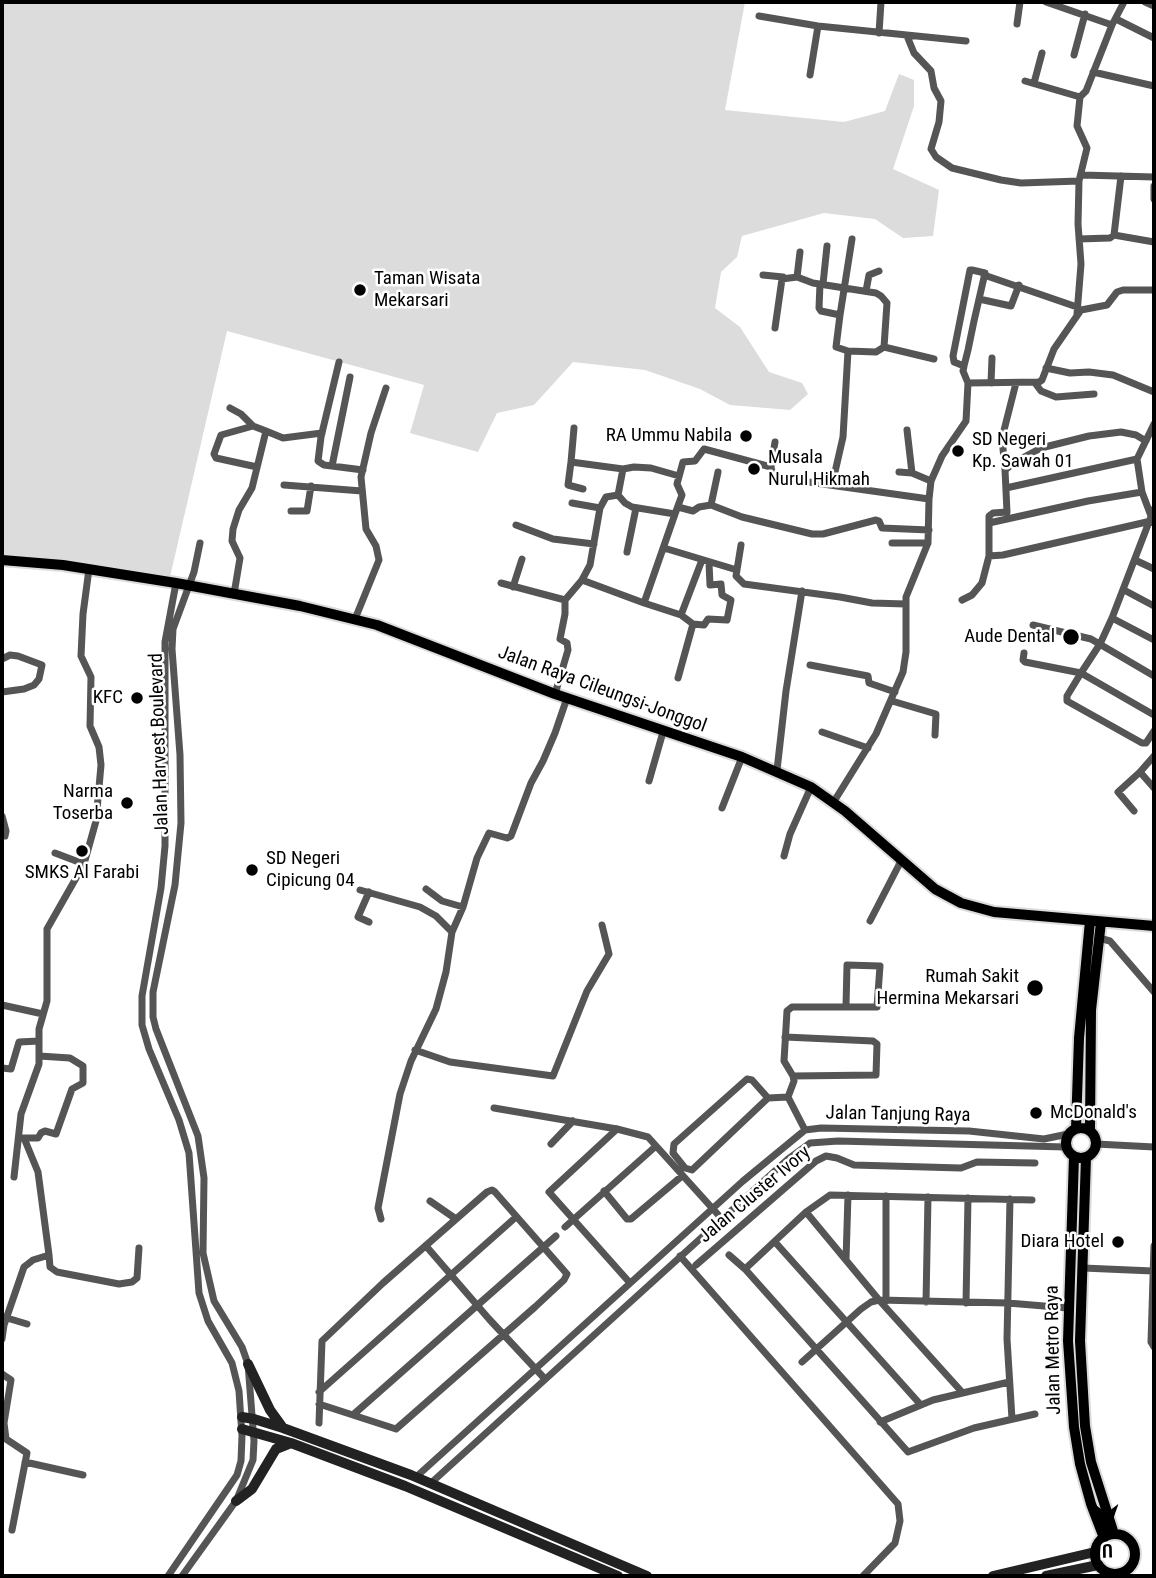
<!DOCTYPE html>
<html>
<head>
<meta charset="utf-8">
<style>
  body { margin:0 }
  #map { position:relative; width:1156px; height:1578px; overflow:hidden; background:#fff; font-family:"Roboto Condensed",sans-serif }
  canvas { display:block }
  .frame { position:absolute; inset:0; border:4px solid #000; pointer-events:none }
  .north { position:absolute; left:1072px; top:1494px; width:70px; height:70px; -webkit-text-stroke:5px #fff; paint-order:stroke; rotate:179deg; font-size:19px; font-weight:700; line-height:28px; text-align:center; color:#000 }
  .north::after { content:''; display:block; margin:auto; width:24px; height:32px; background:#000; clip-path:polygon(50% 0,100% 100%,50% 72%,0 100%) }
</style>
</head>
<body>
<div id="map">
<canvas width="1156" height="1578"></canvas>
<div class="frame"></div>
<div class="north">U</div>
</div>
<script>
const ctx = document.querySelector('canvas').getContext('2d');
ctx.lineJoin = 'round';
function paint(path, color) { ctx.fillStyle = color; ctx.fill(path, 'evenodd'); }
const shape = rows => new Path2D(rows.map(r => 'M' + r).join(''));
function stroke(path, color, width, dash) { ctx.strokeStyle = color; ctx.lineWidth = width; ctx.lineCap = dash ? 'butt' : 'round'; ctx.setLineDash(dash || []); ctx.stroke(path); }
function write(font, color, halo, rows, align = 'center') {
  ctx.font = font + ' "Roboto Condensed",sans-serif'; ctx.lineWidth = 5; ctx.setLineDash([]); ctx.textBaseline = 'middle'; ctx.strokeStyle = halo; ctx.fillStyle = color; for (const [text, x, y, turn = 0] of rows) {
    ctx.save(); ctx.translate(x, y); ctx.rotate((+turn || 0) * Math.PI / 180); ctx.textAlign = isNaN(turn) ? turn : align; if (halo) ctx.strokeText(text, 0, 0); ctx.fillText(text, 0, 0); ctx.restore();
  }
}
const green = shape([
  [2,2,745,2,725,110,844,122,885,111,899,74,914,80,914,106,893,169,939,190,933,236,903,238,875,219,824,213,742,236,737,257,721,272,715,308,740,327,769,372,802,383,808,394,790,410,730,405,700,389,645,370,573,362,534,405,497,413,478,452,410,433,424,385,227,331,170,577,2,556]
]);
const street = shape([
  [1046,2,1112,25],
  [1145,2,1154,6],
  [759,16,818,26,966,41],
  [1116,19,1154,38],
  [1017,24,1020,2],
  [879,33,881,2],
  [907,36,914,53,931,71,934,88,941,101,939,122,931,149,936,157,952,168,1001,180,1021,183,1079,181],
  [1074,55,1085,14],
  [1093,72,1154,86],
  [810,75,818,26],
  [1025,81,1080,97],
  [1034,83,1042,53],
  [1082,175,1154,177],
  [1154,186,1154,199],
  [1114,235,1121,176],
  [1079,239,1110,238,1114,235,1154,242],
  [763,275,783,277],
  [984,275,1077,307],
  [797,277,800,252],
  [820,284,819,308,821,311,840,315,836,347,848,351,843,437,832,485],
  [823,284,827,246],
  [866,291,869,275,879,271],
  [979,299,1011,306,1019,285],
  [1077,314,1081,264,1078,224,1079,181,1087,148,1077,126,1080,97,1086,91,1112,25,1124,2],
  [840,315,852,239],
  [775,328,782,279,797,277,813,283,876,293,881,296,887,303,884,347],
  [848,351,876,352,884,347,934,359],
  [339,362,321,437,318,461,324,465,363,470],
  [964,366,954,362,953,356,970,270,972,270,985,273,974,321,968,350,964,366,963,371,968,383],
  [1046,368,1070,373,1089,372,1113,375,1154,392],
  [991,383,992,358],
  [1035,383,1041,391,1056,397,1094,394],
  [230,408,241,414,253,426,266,431,252,488,239,510,233,529,232,541,240,558,234,594],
  [253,426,221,435,214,454,216,458,257,467],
  [574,428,571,462,623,469,634,467,651,468,679,476],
  [907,430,912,473],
  [266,431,283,438,322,433],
  [1146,441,1136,435,1121,432,1089,436,1041,448,1015,462,1005,470,1007,512,993,513,989,516,989,556,1003,555,1151,521,1154,523],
  [775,442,771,467,773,477,929,499],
  [571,462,568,485,583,489],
  [332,466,350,377],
  [623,469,618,495,625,503,632,507,675,514,682,495,677,484,683,462,695,461,704,449,771,467],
  [1005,470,1002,438,1016,383],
  [899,472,912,473,931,481],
  [284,485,362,491],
  [1006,488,1137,459],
  [572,503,600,508],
  [711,505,718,472],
  [678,507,693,511,699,507,711,505,742,517,812,534,823,534,876,520,879,521,882,528,929,530],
  [1154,509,1112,618,1100,644,1081,673,1154,715],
  [291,511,307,511,311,486],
  [675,514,644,603,681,615,693,624,704,625,708,619,727,620,731,600,722,595,721,584,710,585,709,563],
  [1151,516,1142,492,1137,459,1154,424],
  [989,523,1088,501,1142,492],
  [516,525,553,539,594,544],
  [892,543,928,543],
  [741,545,736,576,744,584,840,597,872,603,906,604],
  [664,548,737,570],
  [627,552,636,508],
  [1135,560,1154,569],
  [582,580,644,603],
  [501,583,565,600],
  [513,587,522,559],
  [1124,590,1154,606],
  [962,600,972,595,982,583,989,556],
  [681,615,702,560],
  [1112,618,1154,640],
  [355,619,379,560,376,546,366,529,361,477,371,433,386,388],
  [1033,625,1091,639,1154,676],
  [1024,653,1023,660,1025,662,1081,673,1067,696,1067,701,1142,743,1146,743,1154,731],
  [2,659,10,655,18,656,42,665,39,679,34,685,24,689,2,692],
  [810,665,868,676,869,683,895,692],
  [678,678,693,624],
  [555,694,568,650,567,643,560,639,565,614,565,600,582,580,590,565,600,508,606,497,618,495],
  [892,701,936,714,935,735],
  [822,732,868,748],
  [777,770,786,691,802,591],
  [1140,772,1154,788],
  [649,781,663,732],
  [833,803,876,734,903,672,906,652,906,597,928,543,929,499,931,481,942,456,966,421,968,383,1039,382,1042,380,1054,349,1081,310,1107,305,1117,292,1123,290,1154,290],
  [722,808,742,757],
  [1134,811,1118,792,1140,772,1154,756],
  [2,816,6,831,5,836,2,835],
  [55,853,84,864],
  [784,856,790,834,811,787],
  [426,889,442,901,463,907],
  [360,890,420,907,436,916,452,932],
  [369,892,358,917,369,922],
  [870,921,901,861],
  [1099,938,1110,941,1154,992],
  [2,1005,43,1014],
  [785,1037,873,1041,877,1044,876,1075,793,1076],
  [415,1050,450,1062,553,1076,587,991,609,954,602,925],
  [2,1068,11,1069,19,1042,39,1041],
  [788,1097,805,1130],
  [768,1098,752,1080,747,1079,674,1144,673,1153,685,1168,692,1170,768,1098,788,1097,794,1081,793,1076,784,1061,787,1011,792,1007,877,1007,880,966,847,965,846,1006],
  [494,1108,617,1129,648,1137,722,1219],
  [617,1129,549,1192,630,1283],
  [22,1138,38,1138,41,1133,45,1131,56,1134,72,1089,83,1083,83,1066,70,1058,39,1056],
  [551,1144,573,1121],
  [1096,1144,1154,1147],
  [14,1177,21,1114,39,1064,39,1029,47,1001,47,929,84,864,96,821,101,765,99,747,90,726,91,677,81,656,83,614,89,569],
  [604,1191,627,1219,631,1219,682,1176],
  [1010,1199,1007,1339,1012,1419],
  [430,1201,456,1219],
  [806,1212,879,1300,961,1391],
  [381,1219,378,1208,400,1094,411,1061,436,1009,446,972,452,932,463,907,477,858,489,833,507,838,511,836,531,783,543,761,555,733,567,698],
  [565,1227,656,1146],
  [775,1242,920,1404],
  [426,1246,489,1319,545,1379],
  [1154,1246,1151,1342,1154,1347],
  [49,1255,50,1267,57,1272,119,1284,132,1282,137,1278,139,1248],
  [729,1255,745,1269,908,1452,974,1428,1035,1414],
  [680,1256,898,1504,900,1521,895,1543,863,1576],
  [846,1260,848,1195],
  [696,1265,816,1161,826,1156,837,1158,854,1165,961,1168,977,1162,1035,1163],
  [1083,1268,1153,1271],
  [745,1269,806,1212,830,1195,1032,1200],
  [886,1301,886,1196],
  [926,1302,928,1197],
  [966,1303,968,1198],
  [7,1318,27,1324],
  [2,1325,4,1325,24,1267,33,1260,49,1255,38,1172,24,1138],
  [2,1339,4,1325],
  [802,1362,861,1309,871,1302,879,1300,1008,1303,1068,1308],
  [2,1374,11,1380,4,1423,6,1439,27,1453,12,1530],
  [319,1392,516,1217],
  [354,1414,556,1236],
  [880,1422,933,1400,1009,1382],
  [319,1423,322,1341,383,1283,487,1192,492,1190,495,1192,567,1274,564,1280,535,1307,396,1429,319,1404],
  [25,1462,83,1475],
  [416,1477,743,1181,805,1130,821,1128,969,1131,1044,1139,1068,1134],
  [431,1483,788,1159,810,1143,838,1141,1066,1147],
  [168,1576,237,1475,241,1461,242,1436,239,1391,232,1363,208,1321,199,1293,189,1153,179,1120,149,1049,142,1025,142,996,161,888,165,846,165,642,176,583],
  [182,1576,236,1501,253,1460,254,1441,248,1364,242,1347,214,1301,203,1253,204,1178,198,1136,156,1029,153,1017,153,992,175,885,181,823,180,755,172,649,173,629,194,572,200,543]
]);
const secondary = shape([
  [248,1364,270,1410,283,1428],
  [242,1417,254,1419,283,1428,411,1475,647,1576],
  [242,1429,291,1443,405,1486,618,1576],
  [236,1501,252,1489,276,1449,291,1443],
  [993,1576,1095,1552],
  [1046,1576,1098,1565]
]);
const primary = shape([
  [2,560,63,565,176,583,300,606,377,625,555,694,742,757,811,787,845,811,935,889,961,903,994,912,1154,926],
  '1066 1143a15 15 0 1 1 30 0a15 15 0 1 1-30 0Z',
  [1076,1128,1079,1038,1090,921],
  [1090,1130,1091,1010,1101,922],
  [1074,1157,1068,1341,1074,1427,1080,1464,1091,1504,1104,1538],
  [1086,1157,1080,1341,1085,1426,1091,1462,1114,1534],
  '1095 1554a20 20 0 1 1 40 0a20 20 0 1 1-40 0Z'
]);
const markers = [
  [360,290,7,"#000"],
  [746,436,7,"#000"],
  [958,451,7,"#000"],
  [754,469,7,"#000"],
  [1071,637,9,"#000"],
  [137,698,7,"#000"],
  [127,803,7,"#000"],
  [82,851,7,"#000"],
  [252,870,7,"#000"],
  [1035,988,9,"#000"],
  [1036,1113,7,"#000"],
  [1118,1242,7,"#000"]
];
const poiNames = [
  ["Taman Wisata",374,279,"left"],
  ["Mekarsari",374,301,"left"],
  ["RA Ummu Nabila",732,436],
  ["SD Negeri",972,440,"left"],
  ["Kp. Sawah 01",972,462,"left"],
  ["Musala",768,458,"left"],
  ["Nurul Hikmah",768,480,"left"],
  ["Aude Dental",1055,637],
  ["KFC",123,698],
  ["Narma",113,792],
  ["Toserba",113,814],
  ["SD Negeri",266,859,"left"],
  ["Cipicung 04",266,881,"left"],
  ["SMKS Al Farabi",82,873,"center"],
  ["Rumah Sakit",1019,977],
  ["Hermina Mekarsari",1019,999],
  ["McDonald's",1050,1113,"left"],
  ["Diara Hotel",1104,1242]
];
const streetNames = [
  ["Jalan Raya Cileungsi-Jonggol",602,690,20],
  ["Jalan Harvest Boulevard",160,744,-92],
  ["Jalan Tanjung Raya",898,1115,1],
  ["Jalan Cluster Ivory",755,1195,-40],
  ["Jalan Metro Raya",1054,1350,-91]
];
paint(green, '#dcdcdc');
stroke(primary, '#dbdbdb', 14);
stroke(street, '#555', 7);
stroke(secondary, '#222', 10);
stroke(primary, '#000', 10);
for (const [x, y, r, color] of markers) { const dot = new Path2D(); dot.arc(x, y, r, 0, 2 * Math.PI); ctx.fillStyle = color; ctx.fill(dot); stroke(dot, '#fff', 2.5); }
write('19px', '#000', '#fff', poiNames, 'right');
write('19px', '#000', '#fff', streetNames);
</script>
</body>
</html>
